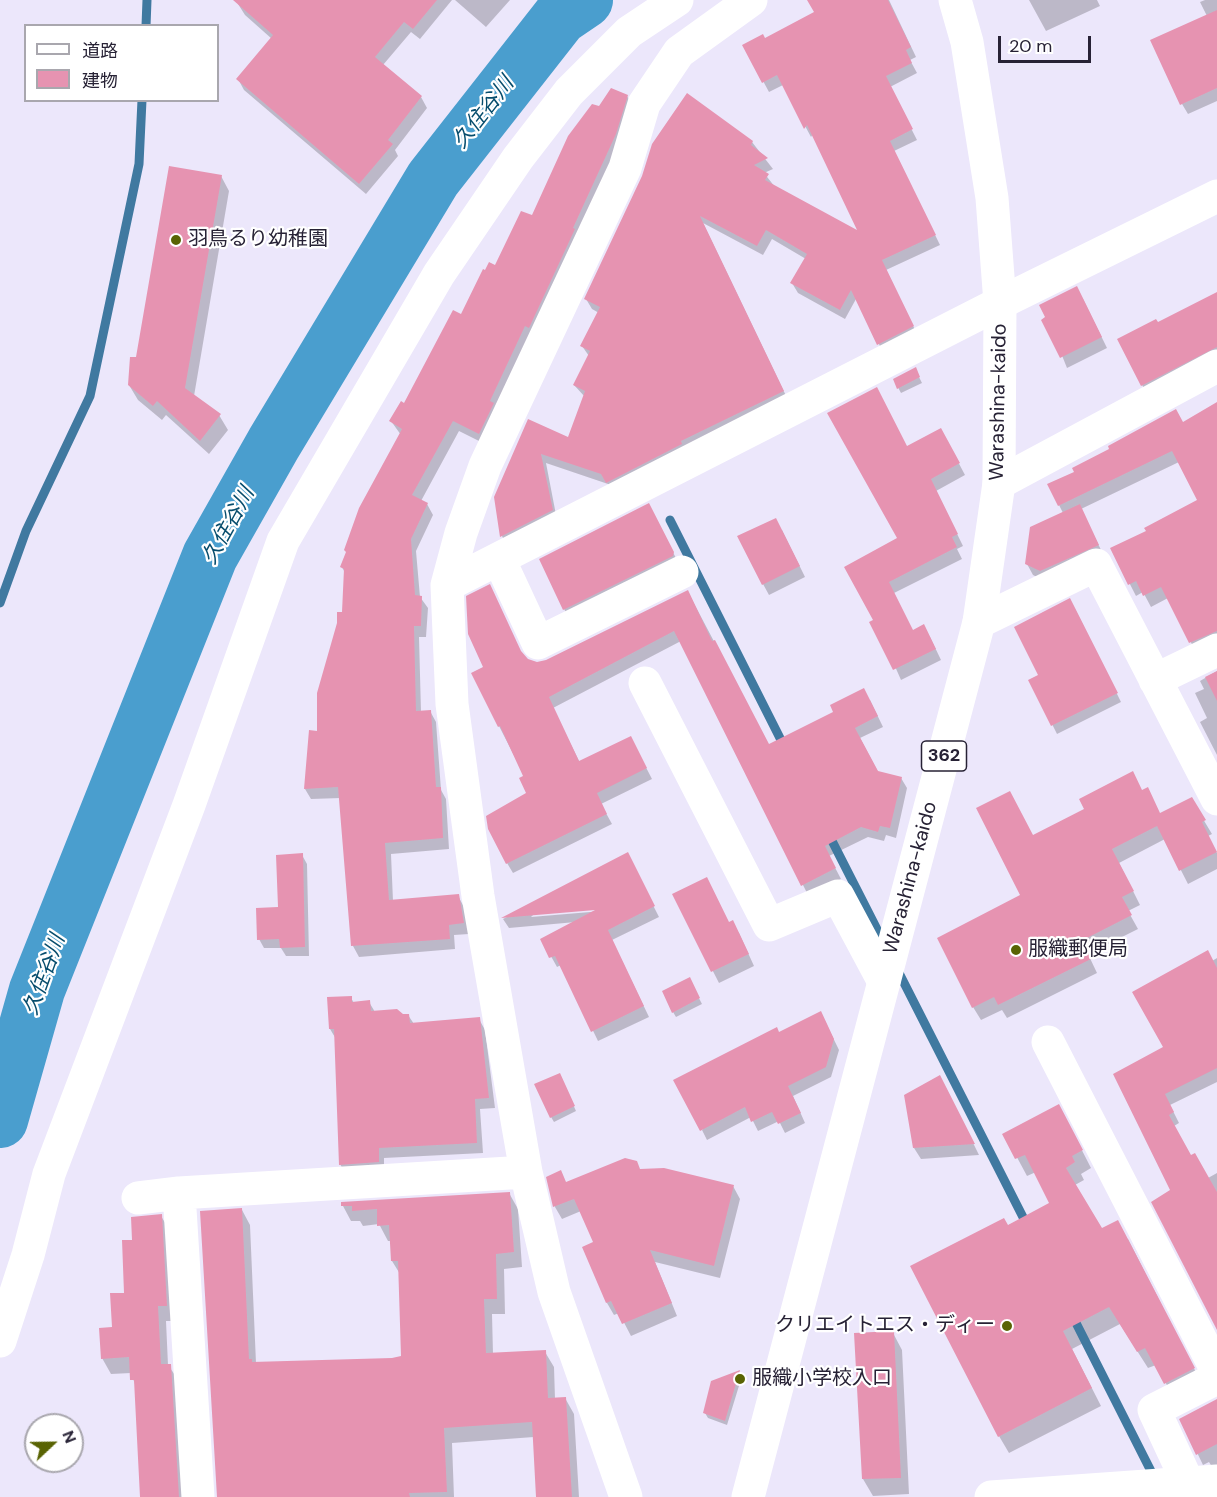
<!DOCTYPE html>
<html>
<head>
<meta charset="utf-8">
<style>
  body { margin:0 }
  #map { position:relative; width:1217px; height:1497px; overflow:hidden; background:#ece7fb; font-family:"DM Sans","Noto Sans JP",sans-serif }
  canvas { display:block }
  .legend { position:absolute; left:24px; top:24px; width:195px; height:78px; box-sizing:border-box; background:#fff; border:2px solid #a9a7ae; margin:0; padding:8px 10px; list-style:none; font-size:18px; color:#272235 }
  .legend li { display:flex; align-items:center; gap:12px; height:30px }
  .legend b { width:30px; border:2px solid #a9a7ae }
  .north { position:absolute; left:24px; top:1413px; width:60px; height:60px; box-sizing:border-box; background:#fff; border:2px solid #a9a7ae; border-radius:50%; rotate:68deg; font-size:16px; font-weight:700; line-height:24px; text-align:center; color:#272235 }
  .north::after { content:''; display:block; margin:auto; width:21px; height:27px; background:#596303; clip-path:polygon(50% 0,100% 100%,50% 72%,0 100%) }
  .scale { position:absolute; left:998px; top:36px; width:93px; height:27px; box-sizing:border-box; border:3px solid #272235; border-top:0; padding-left:8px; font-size:18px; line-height:21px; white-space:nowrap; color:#272235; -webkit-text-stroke:4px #fff; paint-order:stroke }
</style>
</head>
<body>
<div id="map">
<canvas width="1217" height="1497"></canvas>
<ul class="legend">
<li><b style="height:8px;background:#fff"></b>道路</li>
<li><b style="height:16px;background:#e693b1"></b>建物</li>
</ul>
<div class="north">N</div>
<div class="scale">20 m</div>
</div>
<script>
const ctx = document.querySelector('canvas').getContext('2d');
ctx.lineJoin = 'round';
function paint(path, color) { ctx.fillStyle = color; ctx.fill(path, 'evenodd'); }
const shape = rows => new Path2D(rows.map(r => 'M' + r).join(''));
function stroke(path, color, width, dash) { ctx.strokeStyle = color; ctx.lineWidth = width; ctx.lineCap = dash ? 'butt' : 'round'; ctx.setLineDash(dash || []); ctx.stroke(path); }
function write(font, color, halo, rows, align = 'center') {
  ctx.font = font + ' "DM Sans","Noto Sans JP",sans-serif'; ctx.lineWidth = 4.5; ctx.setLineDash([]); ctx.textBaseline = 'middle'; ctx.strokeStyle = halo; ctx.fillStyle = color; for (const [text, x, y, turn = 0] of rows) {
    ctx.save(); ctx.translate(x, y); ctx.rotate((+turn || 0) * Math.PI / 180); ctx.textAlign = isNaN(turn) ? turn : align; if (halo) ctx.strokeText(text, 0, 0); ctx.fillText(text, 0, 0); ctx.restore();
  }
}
const shadow = shape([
  [241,0,452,0,420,39,411,32,383,65,421,97,427,108,395,150,398,156,366,194,244,90,238,79,272,39,245,15,238,4],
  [455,0,510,0,486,27],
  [809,0,889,0,916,57,910,60,917,73,890,87,917,140,894,151,940,245,886,270,918,336,884,354,856,299,845,319,798,293,792,283,806,259,772,239,763,255,703,223,789,402,613,492,608,484,546,463,557,520,507,546,502,536,495,497,529,421,568,439,585,397,574,385,589,356,582,346,599,313,592,309,586,299,752,142,773,169,764,173,775,187,861,234,813,134,811,137,783,85,769,92,744,46,765,40,816,13],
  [1029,0,1097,0,1100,6,1046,31],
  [1205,0,1217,0,1217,101,1188,114,1182,104,1207,16,1200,2],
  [627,96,633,107,621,145,485,444,459,431,421,501,427,504,433,515,416,551,420,597,428,608,426,637,419,637,421,712,430,711,436,722,441,790,446,799,449,849,391,854,393,901,458,896,464,907,469,934,454,935,455,949,359,957,353,946,341,798,311,799,305,789,343,614,345,573,342,567,401,435,391,421,405,405,462,316,533,217,599,108],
  [221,176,229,191,194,396,219,415,228,430,209,454,166,415,162,420,138,400,129,385,137,359],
  [1217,294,1217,360,1149,396,1142,385,1158,324],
  [1083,299,1107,348,1067,368,1047,318],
  [915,369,922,383,901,393,894,380],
  [1217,403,1217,646,1197,654,1168,598,1151,607,1143,592,1136,596,1112,549,1148,531,1199,501,1179,462,1081,509,1104,556,1047,582,1033,575,1027,564,1063,513,1059,505],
  [947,441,965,475,936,491,963,546,957,549,962,559,894,593,913,632,930,637,941,660,901,680,875,621,899,539,907,448],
  [652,512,677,560,568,616,564,609],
  [782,530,805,577,769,595,763,584],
  [688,592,769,746,870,700,883,727,860,738,878,772,901,778,907,788,896,838,886,835,884,841,868,837,829,856,841,879,808,895,681,641,553,708,580,763,636,748,652,779,601,804,612,824,513,873,507,863,528,794,525,777,499,726,522,655,527,660,537,663,547,661],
  [1075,609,1121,702,1057,734,1030,680,1040,675],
  [1217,671,1217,755,1200,722,1207,718,1195,693,1204,689,1200,681],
  [1142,792,1161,815,1191,799,1212,834,1208,836,1217,853,1217,869,1188,884,1165,839,1119,863,1140,905,1128,911,1138,929,1088,954,1097,973,1007,1018,1002,1010,981,1020,973,1007,1022,896,1033,837],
  [627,854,659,917,612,940,649,1017,598,1041,561,965,557,967,542,940,576,922,509,928,503,919],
  [602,908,602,911,531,917,534,914],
  [302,855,307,864,309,956,286,956,281,948,264,948,259,939,280,909],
  [674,895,729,923,739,933,754,966,719,983],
  [1217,958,1217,1082,1170,1105,1179,1123,1174,1126,1191,1157,1208,1178,1217,1173,1217,1326,1172,1191,1115,1075,1165,1048,1212,961],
  [689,979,702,1004,676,1017,673,1012],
  [351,998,354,1003,369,1002,375,1012,408,1015,414,1024,479,1019,485,1030,495,1108,480,1109,483,1153,384,1158,384,1172,346,1175,340,1164,336,1039,330,1029,329,999],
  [821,1013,839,1050,831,1077,793,1096,805,1123,785,1133,779,1121,758,1131,751,1117,707,1140,702,1130],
  [562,1080,576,1111,554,1122,551,1117],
  [946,1088,979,1155,921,1159,914,1148],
  [1068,1123,1091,1168,1081,1174,1084,1180,1075,1185,1101,1230,1128,1239,1203,1386,1175,1400,1156,1365,1148,1368,1120,1324,1072,1349,1101,1406,1009,1453,999,1436,1007,1226,1051,1203,1036,1172,1027,1176,1005,1135],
  [640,1170,733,1186,740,1199,720,1278,655,1262,677,1316,631,1336,619,1313,614,1315,607,1303,584,1248,595,1243,581,1211,562,1219,555,1207,548,1178,567,1183],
  [509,1193,518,1209,522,1267,504,1269,505,1314,492,1314,493,1354,545,1352,554,1367,555,1399,565,1398,574,1414,579,1497,538,1497,534,1437,452,1443,454,1497,218,1497,242,1210,250,1225,256,1363,392,1359,402,1357,400,1274,392,1261,392,1241,388,1241,379,1224,363,1226,360,1221,351,1221,343,1206],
  [161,1216,170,1231,175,1321,166,1321,168,1365,179,1381,186,1497,142,1497,136,1387,131,1373,111,1374,102,1358,125,1294,134,1241],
  [893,1333,902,1350,909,1494,873,1496,863,1479],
  [739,1372,742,1376,727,1425,708,1418,705,1413],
  [1217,1406,1217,1470,1215,1472,1209,1462,1203,1465,1181,1419]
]);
const stream = shape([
  [146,26,147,0],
  [670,520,785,748],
  [0,603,26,531,90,396,139,164,142,100],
  [828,833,884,943],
  [897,969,1028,1227],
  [1072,1315,1155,1479]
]);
const river = shape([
  [0,1120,37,990,210,556,274,443,433,179,560,17,585,0]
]);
const building = shape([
  [233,0,437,0,413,29,404,22,375,57,422,96,388,140,393,144,359,184,236,79,273,35],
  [807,0,888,0,911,47,906,50,912,63,886,76,913,129,890,141,936,235,882,260,914,326,877,345,851,290,840,310,790,283,807,254,766,230,757,246,700,216,784,391,681,441,682,444,606,483,601,474,541,454,553,510,500,537,494,497,528,419,568,437,585,391,573,385,590,351,580,346,600,307,584,299,642,176,652,144,687,93,753,141,751,145,768,158,754,165,769,174,765,180,857,230,807,125,804,129,777,75,762,83,742,45,763,34,765,38,814,12],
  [1217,10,1217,88,1180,105,1150,40],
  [611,88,628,95,616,134,573,228,575,229,529,328,525,326,490,401,494,403,479,434,453,421,412,495,428,503,411,539,415,595,422,596,421,626,414,626,416,711,431,710,436,787,441,787,443,838,385,843,389,900,459,894,464,923,449,925,450,939,351,946,338,787,304,789,309,730,317,731,317,693,337,623,337,612,342,612,344,569,340,567,346,552,344,550,359,508,402,429,389,421,401,401,404,403,453,310,461,314,483,269,485,270,489,262,495,265,521,211,532,215,568,136,592,104,599,106],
  [169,166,222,175,185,388,221,414,200,441,157,401,153,406,128,385,130,357,136,357],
  [1077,286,1102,337,1060,358,1041,320,1045,317,1039,305],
  [1217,292,1217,347,1141,386,1117,339,1156,319,1158,322],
  [916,367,920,377,897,389,893,379],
  [877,387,907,446,941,428,960,463,931,479,958,534,952,537,957,547,889,582,913,630,924,624,936,649,893,670,869,622,873,620,844,567,897,538,827,413],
  [1217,402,1217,631,1189,643,1161,587,1143,596,1136,581,1128,585,1110,548,1146,531,1144,528,1197,500,1172,451,1058,506,1047,484,1074,472,1072,468,1109,449,1108,446,1176,409,1183,422],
  [649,503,674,552,673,556,563,610,539,559],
  [1080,504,1099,545,1040,571,1025,564,1030,527],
  [776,518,800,566,762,585,737,536],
  [490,584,521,651,528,659,537,662,546,660,688,590,712,641,715,640,769,744,833,712,830,705,864,688,878,716,855,728,878,771,902,777,890,828,880,826,878,832,861,827,825,846,836,868,801,886,674,631,549,697,579,761,631,736,647,768,597,793,607,814,506,864,488,829,486,816,526,793,519,778,523,776,500,726,498,727,471,673,483,667,468,634,466,596],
  [1070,598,1118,693,1051,726,1028,680,1038,675,1014,627],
  [1217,671,1217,701,1205,677],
  [1133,771,1142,790,1148,787,1160,813,1192,797,1206,820,1202,822,1217,852,1179,871,1157,826,1112,849,1134,891,1122,897,1132,915,1081,941,1091,959,998,1005,994,997,972,1008,937,938,1020,895,976,808,1010,791,1033,835,1084,809,1079,799],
  [628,852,655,906,608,930,644,1006,591,1032,555,956,549,958,540,939,595,910,501,918],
  [303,853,305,947,280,948,279,939,257,940,256,908,278,907,276,855],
  [707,877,729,922,733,920,749,954,711,972,672,894],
  [1208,950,1217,968,1217,1068,1165,1094,1174,1112,1169,1115,1191,1155,1195,1153,1217,1192,1217,1330,1151,1202,1170,1190,1113,1074,1163,1047,1132,992],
  [690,977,700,998,672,1013,662,991],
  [352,996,352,1002,370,1000,371,1011,397,1009,403,1014,409,1014,410,1023,480,1017,489,1098,475,1099,477,1143,379,1148,379,1162,339,1165,334,1029,329,1029,327,997],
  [821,1011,834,1039,826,1067,788,1086,801,1113,778,1124,772,1112,751,1122,745,1107,700,1131,673,1080,777,1027,779,1032],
  [560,1073,575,1106,550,1118,534,1084],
  [940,1075,975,1144,913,1148,904,1095],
  [1059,1104,1083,1150,1072,1156,1075,1162,1066,1168,1102,1228,1118,1220,1195,1368,1164,1384,1145,1348,1137,1352,1109,1307,1063,1331,1092,1388,998,1437,910,1266,1004,1218,1008,1225,1049,1203,1025,1155,1015,1159,1002,1134],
  [625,1158,637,1161,640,1169,664,1168,734,1185,714,1266,650,1250,672,1303,622,1324,611,1301,606,1303,582,1247,593,1242,574,1199,553,1207,546,1177,561,1170,566,1182],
  [510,1192,514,1252,496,1254,497,1299,484,1299,486,1353,546,1350,548,1398,566,1397,572,1497,536,1497,532,1422,444,1428,447,1492,409,1493,410,1497,217,1497,200,1211,242,1208,249,1359,252,1359,252,1362,392,1358,401,1356,398,1261,391,1261,389,1225,377,1226,377,1209,352,1211,352,1206,341,1206,341,1202],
  [162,1214,167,1306,158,1306,161,1364,171,1364,179,1497,140,1497,134,1380,130,1380,129,1357,101,1359,99,1328,112,1327,110,1293,124,1293,122,1240,132,1240,131,1217],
  [894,1331,901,1478,862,1479,854,1333],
  [740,1370,725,1421,703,1413,711,1381],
  [1217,1399,1217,1444,1196,1455,1179,1419]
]);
const minor = shape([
  [999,483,1217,366],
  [499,559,538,643,682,572],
  [447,585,1000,303,1217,196],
  [979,622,1096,565,1217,799],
  [1155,680,1217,650],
  [645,683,769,925,838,896,884,982],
  [1048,1042,1217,1371],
  [179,1193,198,1497],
  [138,1198,179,1193,526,1172],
  [0,1341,28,1255,49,1174,189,805,283,541,439,274,518,158,569,92,629,32,677,0],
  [1188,1483,1154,1410,1217,1378],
  [626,1497,554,1292,526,1172,478,896,452,704,447,585,461,533,485,466,625,168,644,104,679,52,751,0],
  [991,1497,1217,1481]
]);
const trunk = shape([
  [748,1497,979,622,999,483,1000,303,992,198,967,42,955,0]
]);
const markers = [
  [176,240,6,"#596303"],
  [1016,950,6,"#596303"],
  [1007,1326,6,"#596303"],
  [740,1379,6,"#596303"]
];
const shields = [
  [944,756,45]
];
const shieldNames = [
  ["362",944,756]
];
const poiNames = [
  ["羽鳥るり幼稚園",188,240],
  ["服織郵便局",1028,950],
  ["クリエイトエス・ディー",995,1326,"right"],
  ["服織小学校入口",752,1379]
];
const streetNames = [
  ["Warashina-kaido",999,402,-89],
  ["Warashina-kaido",911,878,-75]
];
const waterNames = [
  ["久住谷川",484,113,-52],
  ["久住谷川",229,526,-61],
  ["久住谷川",45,975,-70]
];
paint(shadow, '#0003');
stroke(stream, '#4079a0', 9);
stroke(river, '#4a9ece', 56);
paint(building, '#e693b1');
stroke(minor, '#fff', 33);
stroke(trunk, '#fff', 33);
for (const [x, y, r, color] of markers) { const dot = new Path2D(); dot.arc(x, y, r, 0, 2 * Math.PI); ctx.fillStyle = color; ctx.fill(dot); stroke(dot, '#fff', 2); }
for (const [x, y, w] of shields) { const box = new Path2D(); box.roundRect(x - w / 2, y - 15, w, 30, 4.5); ctx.fillStyle = '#fff'; ctx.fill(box); stroke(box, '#272235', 1.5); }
write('bold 18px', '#272235', null, shieldNames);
write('20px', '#272235', '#fff', poiNames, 'left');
write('20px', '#272235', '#fff', streetNames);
write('italic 21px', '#074d6d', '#fff', waterNames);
</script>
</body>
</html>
